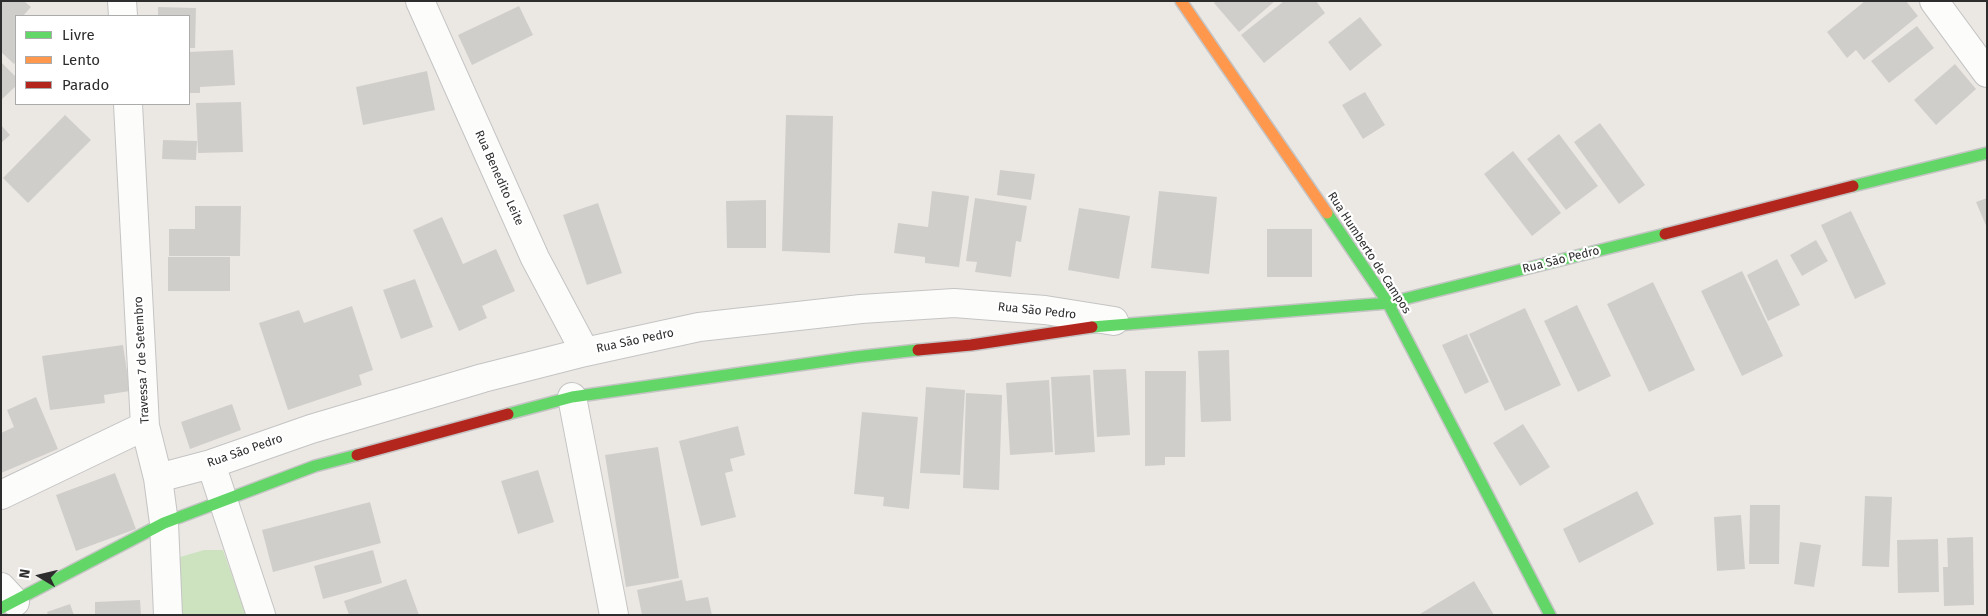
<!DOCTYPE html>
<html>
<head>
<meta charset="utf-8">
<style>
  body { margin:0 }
  #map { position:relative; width:1988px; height:616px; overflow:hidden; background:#ebe8e4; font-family:"Fira Sans",sans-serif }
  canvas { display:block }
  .frame { position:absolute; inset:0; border:2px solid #2d2d2d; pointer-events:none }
  .legend { position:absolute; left:15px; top:15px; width:175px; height:90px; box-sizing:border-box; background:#fff; border:1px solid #ababab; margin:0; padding:6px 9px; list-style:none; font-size:15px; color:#2d2d2d }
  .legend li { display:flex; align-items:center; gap:10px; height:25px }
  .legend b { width:25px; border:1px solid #ababab }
  .north { position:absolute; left:15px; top:551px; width:50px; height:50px; -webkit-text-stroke:4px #fff; paint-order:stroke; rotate:279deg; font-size:14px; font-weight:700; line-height:20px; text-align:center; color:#2d2d2d }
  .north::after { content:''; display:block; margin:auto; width:18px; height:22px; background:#2d2d2d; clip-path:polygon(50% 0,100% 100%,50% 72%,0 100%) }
</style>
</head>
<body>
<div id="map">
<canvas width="1988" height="616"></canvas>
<div class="frame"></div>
<ul class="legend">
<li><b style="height:6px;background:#63d668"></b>Livre</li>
<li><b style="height:6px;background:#ff974d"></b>Lento</li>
<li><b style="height:6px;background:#b3261e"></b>Parado</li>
</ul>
<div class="north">N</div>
</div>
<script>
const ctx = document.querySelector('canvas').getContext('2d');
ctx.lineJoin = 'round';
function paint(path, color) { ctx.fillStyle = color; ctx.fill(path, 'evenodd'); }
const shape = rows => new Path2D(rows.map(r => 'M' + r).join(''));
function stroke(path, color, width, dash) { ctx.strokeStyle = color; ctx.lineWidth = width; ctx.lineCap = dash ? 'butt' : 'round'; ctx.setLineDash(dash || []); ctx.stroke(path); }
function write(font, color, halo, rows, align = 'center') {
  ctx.font = font + ' "Fira Sans",sans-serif'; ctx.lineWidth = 4.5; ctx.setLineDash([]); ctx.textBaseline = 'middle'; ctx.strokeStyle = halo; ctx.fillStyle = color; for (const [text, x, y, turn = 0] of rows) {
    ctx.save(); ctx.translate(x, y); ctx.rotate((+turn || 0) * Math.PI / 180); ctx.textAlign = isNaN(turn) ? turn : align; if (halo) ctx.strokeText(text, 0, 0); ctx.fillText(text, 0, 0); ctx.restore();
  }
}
const green = shape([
  [204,550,223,550,246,615,180,615,178,574,180,557]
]);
const building = shape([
  [1,1,24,1,31,7,23,16,16,16,16,61,14,64,1,52],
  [1216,1,1275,1,1239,32,1214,3],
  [1284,1,1316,1,1325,13,1264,63,1241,35],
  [1865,1,1906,1,1918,16,1864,60,1856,50,1847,58,1827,32],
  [519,6,533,35,472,65,458,35],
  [158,7,196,8,195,48,189,48,189,16,158,16],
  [1360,17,1382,45,1350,71,1328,42],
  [1917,26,1934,48,1889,83,1871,61],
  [233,50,235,85,200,87,200,93,189,93,189,52],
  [1,62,16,77,16,86,1,100],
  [1955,64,1976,89,1936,125,1914,100],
  [427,71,435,110,363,125,356,87],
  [1365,92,1385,125,1363,139,1342,105],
  [241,102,243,152,198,153,196,103],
  [65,115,91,140,28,203,3,178],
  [786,115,833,116,830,253,782,251],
  [1600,123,1645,185,1619,204,1574,142],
  [1,125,10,135,1,143],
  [1559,134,1598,186,1566,210,1527,159],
  [163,140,197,141,196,160,162,159],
  [1513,151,1561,213,1532,236,1484,174],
  [1000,170,1035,174,1031,200,997,195],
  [932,191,969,196,959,267,925,263,925,257,894,253,898,223,928,227],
  [1159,191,1217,197,1209,274,1151,268],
  [975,198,1027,206,1021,242,1016,241,1011,277,975,272,977,262,966,261],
  [1987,198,1987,228,1976,202],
  [766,200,766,248,727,248,726,201],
  [598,203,622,273,587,285,563,215],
  [195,206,241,206,240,256,169,256,169,229,195,229],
  [1079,208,1130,216,1119,279,1068,270],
  [1851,211,1886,284,1855,299,1821,225],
  [442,217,463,264,496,249,515,291,482,306,487,318,459,331,413,230],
  [1267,229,1312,229,1312,277,1267,277],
  [1816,240,1828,261,1802,276,1790,255],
  [168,257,230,257,230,291,168,291],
  [1777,259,1800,305,1768,321,1747,275],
  [1742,271,1783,356,1742,376,1701,291],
  [415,279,433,327,401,339,383,290],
  [1653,282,1695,370,1649,392,1607,304],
  [1577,305,1611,376,1578,392,1544,321],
  [352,306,373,370,359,375,362,385,288,410,259,323,299,310,304,323],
  [1525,308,1561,385,1505,411,1469,334],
  [1467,334,1489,382,1465,394,1442,345],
  [123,345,130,391,104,395,105,403,50,410,42,356],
  [1229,350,1231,421,1201,422,1198,351],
  [1126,369,1130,435,1097,437,1093,370],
  [1145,371,1186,371,1185,457,1165,457,1165,465,1145,466],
  [1090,375,1095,452,1055,455,1051,377],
  [1049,380,1053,452,1010,455,1006,383],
  [926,387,965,390,960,475,920,473],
  [966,393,1002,395,999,490,963,488],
  [36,397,58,449,1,473,1,433,14,427,7,410],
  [232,404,241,430,190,449,181,422],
  [862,412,918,417,909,509,883,506,884,497,854,494],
  [1523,424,1550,467,1520,486,1493,443],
  [738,426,745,455,730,459,733,471,725,473,736,517,701,526,679,441],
  [658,447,679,578,626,587,605,455],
  [538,470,554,522,518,534,501,481],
  [115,473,136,529,76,551,56,495],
  [1637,491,1654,524,1579,563,1563,529],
  [1865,496,1892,497,1889,567,1862,566],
  [370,502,381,543,273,572,262,530],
  [1750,505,1780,505,1779,564,1749,564],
  [1741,515,1745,569,1717,571,1714,517],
  [1973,537,1974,605,1944,606,1943,567,1948,567,1947,538],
  [1938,539,1939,592,1898,593,1897,540],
  [1800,542,1821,545,1814,587,1794,584],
  [373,550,382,583,323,599,314,566],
  [406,579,419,615,349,615,344,601],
  [682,580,686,601,708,597,712,615,642,615,637,590],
  [1474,581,1494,615,1421,615,1420,614],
  [140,600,141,615,95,615,95,602],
  [70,604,74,615,48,615,47,612]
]);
const street = shape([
  [122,1,123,16],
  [420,1,535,258,585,352],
  [1934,1,1987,73],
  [128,104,145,426,158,478,164,523,168,615],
  [572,397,614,615],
  [211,464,261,615],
  [158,478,211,464,311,429,483,378,585,352,699,327,861,309,954,303,1045,310,1114,321],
  [1,495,145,426],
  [1,587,15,602]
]);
const fast = shape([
  [1853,186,1987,153],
  [1327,213,1388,303,1550,615],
  [1092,327,1388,303,1665,234],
  [508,414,572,397,855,357,918,350],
  [1,608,164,523,315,466,357,455]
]);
const slow = shape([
  [1181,1,1327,213]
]);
const jam = shape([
  [1665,234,1853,186],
  [918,350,971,345,1092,327],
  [357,455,508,414]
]);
const streetNames = [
  ["Rua Benedito Leite",499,178,66],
  ["Rua Humberto de Campos",1369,253,57],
  ["Rua São Pedro",1561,260,-14],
  ["Rua São Pedro",1037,311,6],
  ["Rua São Pedro",635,341,-12],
  ["Travessa 7 de Setembro",142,360,-93],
  ["Rua São Pedro",245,451,-19]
];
paint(green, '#cde3c0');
paint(building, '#d0cecb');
stroke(street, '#c5c4c4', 30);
stroke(fast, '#c5c4c4', 14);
stroke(slow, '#c5c4c4', 14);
stroke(jam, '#c5c4c4', 14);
stroke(street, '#fcfcfb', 28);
stroke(fast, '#63d668', 11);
stroke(slow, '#ff974d', 11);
stroke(jam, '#b3261e', 11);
write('12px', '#2d2d2d', '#fff', streetNames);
</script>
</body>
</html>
